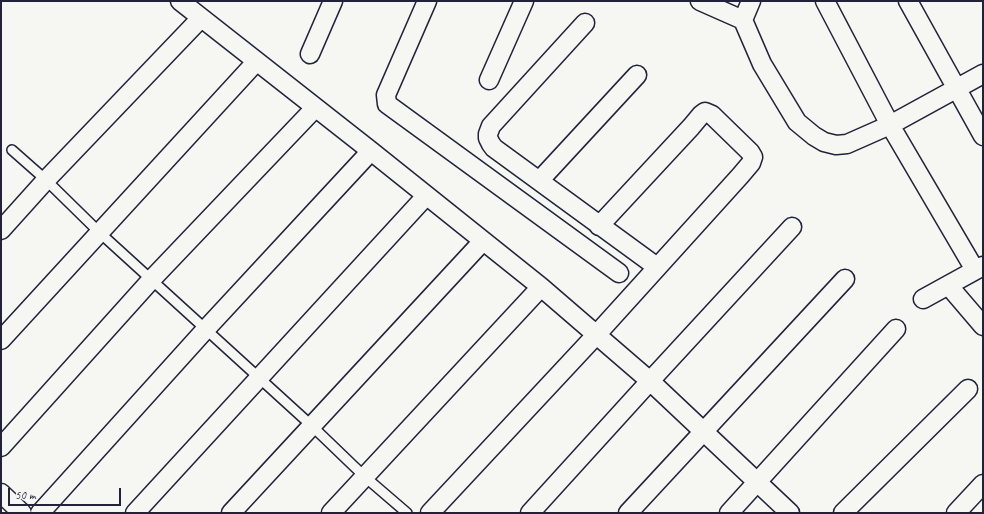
<!DOCTYPE html>
<html>
<head>
<meta charset="utf-8">
<style>
  body { margin:0 }
  #map { position:relative; width:984px; height:514px; overflow:hidden; background:#f6f6f2; font-family:Caveat,sans-serif }
  canvas { display:block }
  .frame { position:absolute; inset:0; border:2px solid #22223b; pointer-events:none }
  .scale { position:absolute; left:8px; top:488px; width:113px; height:18px; box-sizing:border-box; border:2px solid #22223b; border-top:0; padding-left:5px; font-size:12px; line-height:14px; white-space:nowrap; color:#22223b; -webkit-text-stroke:3px #f6f6f2; paint-order:stroke }
</style>
</head>
<body>
<div id="map">
<canvas width="984" height="514"></canvas>
<div class="frame"></div>
<div class="scale">50 m</div>
</div>
<script>
const ctx = document.querySelector('canvas').getContext('2d');
ctx.lineJoin = 'round';
const shape = rows => new Path2D(rows.map(r => 'M' + r).join(''));
function stroke(path, color, width, dash) { ctx.strokeStyle = color; ctx.lineWidth = width; ctx.lineCap = dash ? 'butt' : 'round'; ctx.setLineDash(dash || []); ctx.stroke(path); }
const service = shape([
  [12,150,46,180,99,232,312,426,364,476,407,513]
]);
const minor = shape([
  [180,1,371,151,541,287,650,381,790,513],
  [427,1,386,95,387,104,619,273],
  [700,1,743,20,762,64,797,122,814,136,824,142,836,145,847,144,890,125,983,74],
  [825,1,890,125,975,270],
  [908,1,983,136],
  [743,20,751,1],
  [585,23,491,126,488,134,488,138,491,144,494,148,657,267],
  [310,54,333,1],
  [489,80,524,1],
  [539,181,637,75],
  [1,230,46,180,201,18],
  [948,285,983,326],
  [923,299,983,266],
  [1,340,256,62],
  [1,447,152,279,315,108],
  [1,493,22,513],
  [40,513,206,329,371,151],
  [135,513,426,196],
  [231,513,483,241],
  [331,513,541,287],
  [430,513,597,334,740,176,751,163,753,157,750,152,712,115,705,112,701,115,691,127,599,226],
  [530,513,650,381,792,227],
  [628,513,845,279],
  [729,513,896,329],
  [843,513,968,389],
  [956,513,983,484]
]);
stroke(service, '#22223b', 12);
stroke(minor, '#22223b', 21);
stroke(service, '#f6f6f2', 9);
stroke(minor, '#f6f6f2', 18);
</script>
</body>
</html>
